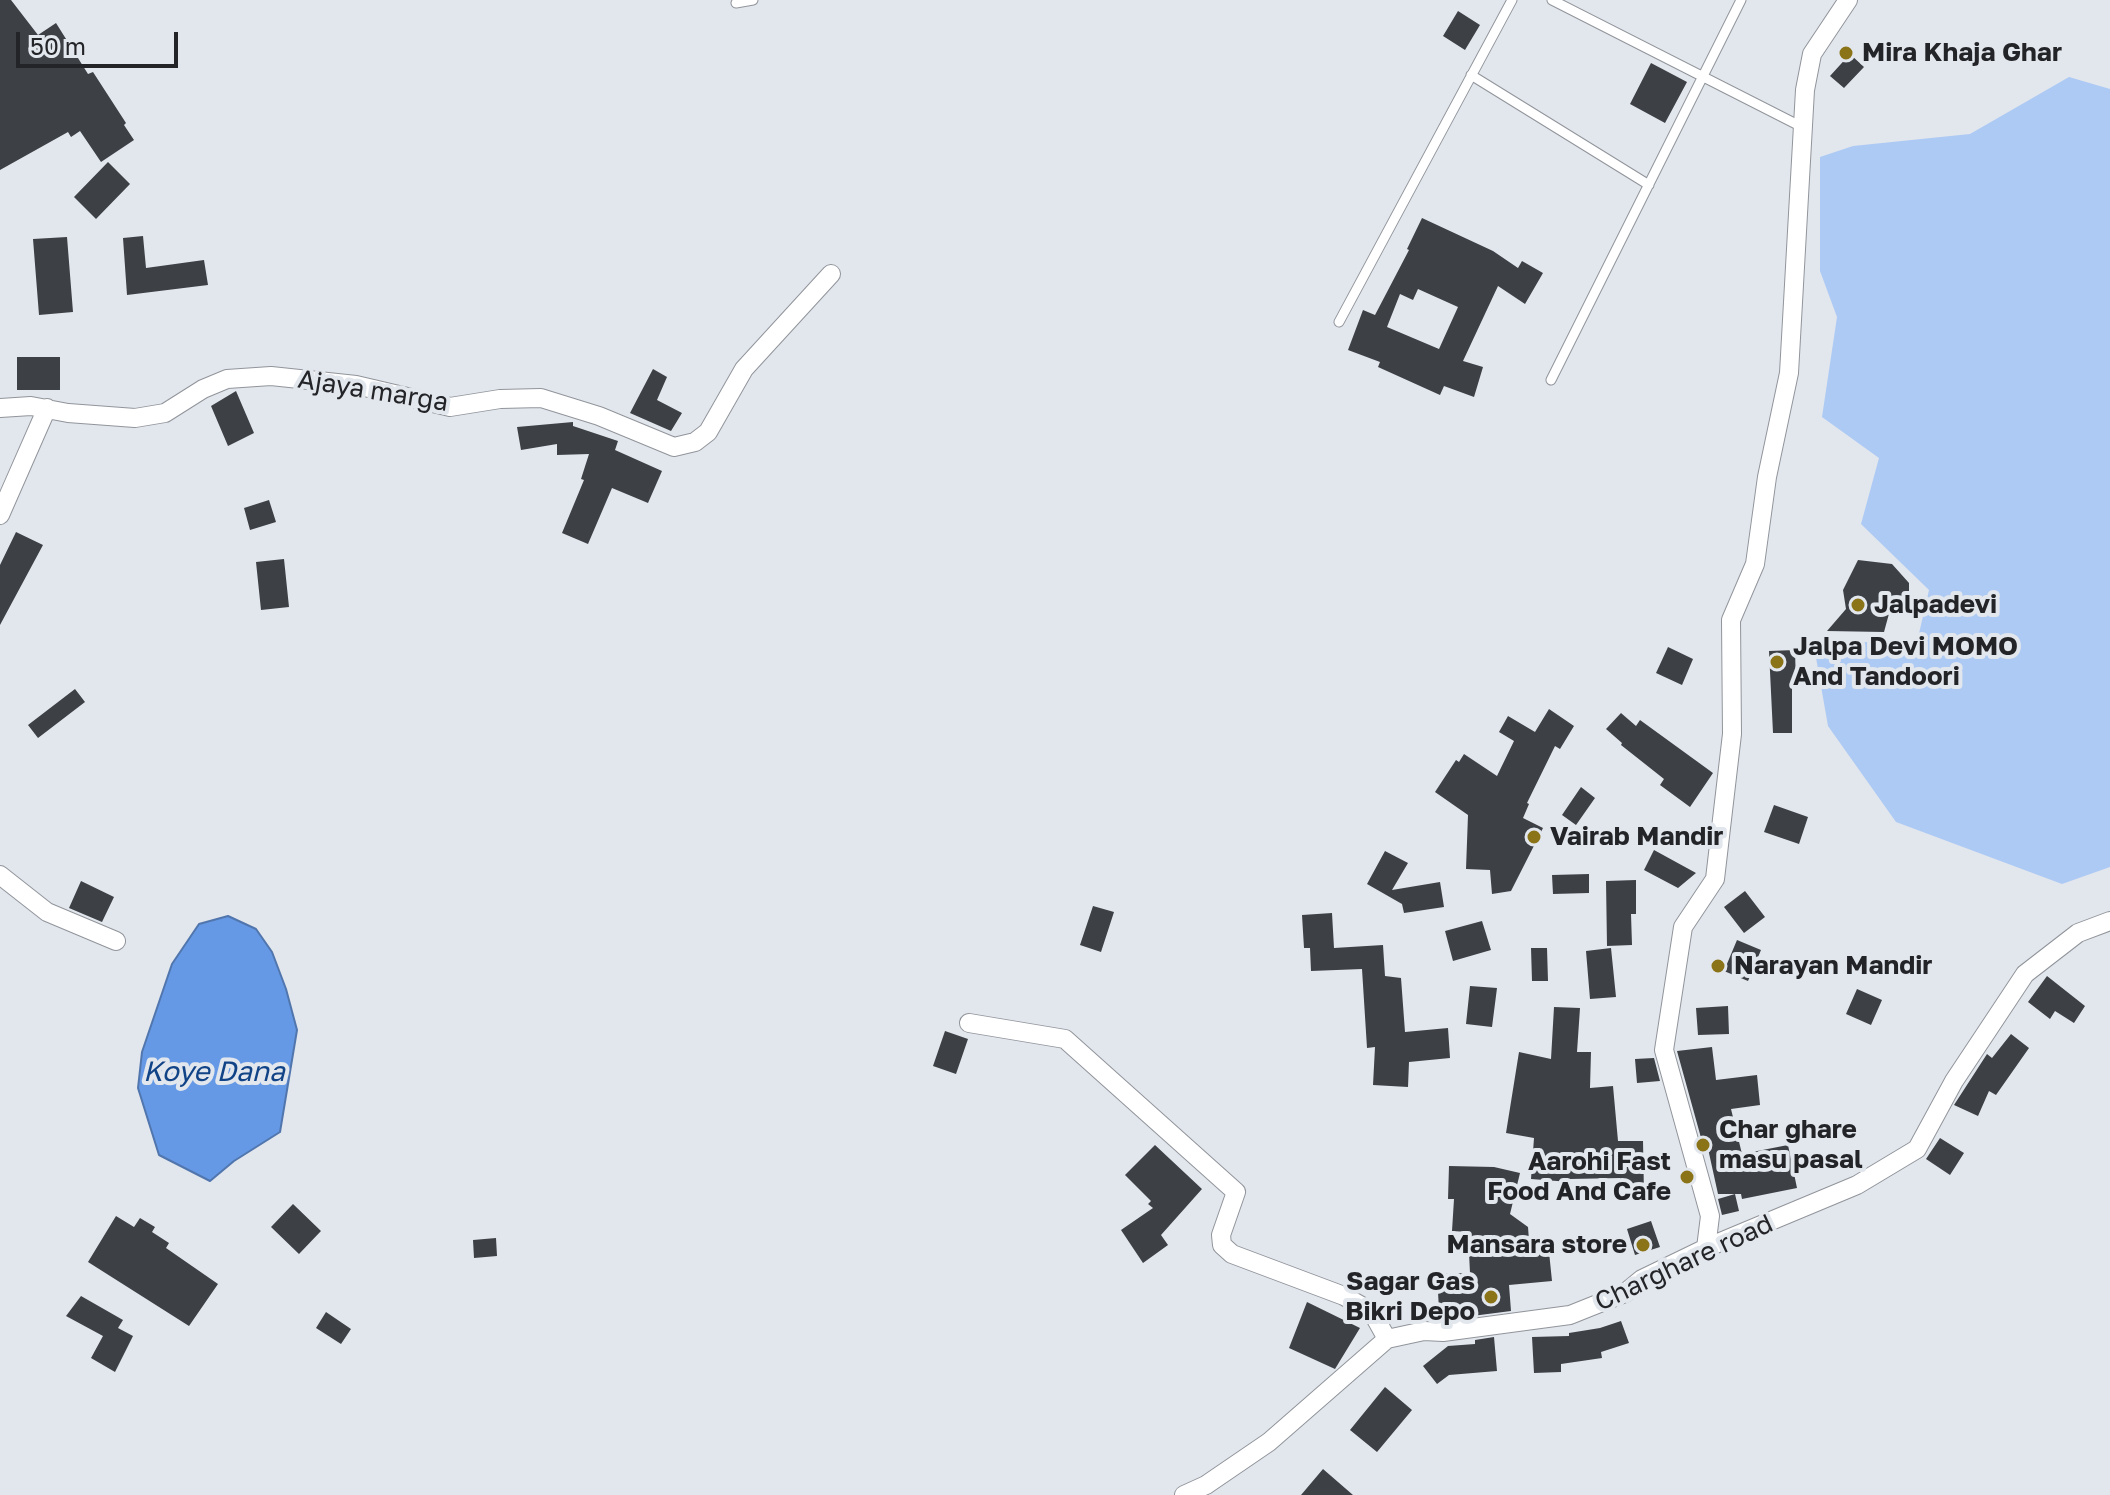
<!DOCTYPE html>
<html>
<head>
<meta charset="utf-8">
<style>
  body { margin:0 }
  #map { position:relative; width:2110px; height:1495px; overflow:hidden; background:#e2e6ed; font-family:"Golos Text",sans-serif }
  canvas { display:block }
  .scale { position:absolute; left:16px; top:32px; width:162px; height:36px; box-sizing:border-box; border:4px solid #232427; border-top:0; padding-left:10px; font-size:24px; line-height:28px; white-space:nowrap; color:#232427; -webkit-text-stroke:6px #e2e6ed; paint-order:stroke }
</style>
</head>
<body>
<div id="map">
<canvas width="2110" height="1495"></canvas>
<div class="scale">50 m</div>
</div>
<script>
const ctx = document.querySelector('canvas').getContext('2d');
ctx.lineJoin = 'round';
function paint(path, color) { ctx.fillStyle = color; ctx.fill(path, 'evenodd'); }
const shape = rows => new Path2D(rows.map(r => 'M' + r).join(''));
function stroke(path, color, width, dash) { ctx.strokeStyle = color; ctx.lineWidth = width; ctx.lineCap = dash ? 'butt' : 'round'; ctx.setLineDash(dash || []); ctx.stroke(path); }
function write(font, color, halo, rows, align = 'center') {
  ctx.font = font + ' "Golos Text",sans-serif'; ctx.lineWidth = 8; ctx.setLineDash([]); ctx.textBaseline = 'middle'; ctx.strokeStyle = halo; ctx.fillStyle = color; for (const [text, x, y, turn = 0] of rows) {
    ctx.save(); ctx.translate(x, y); ctx.rotate((+turn || 0) * Math.PI / 180); ctx.textAlign = isNaN(turn) ? turn : align; if (halo) ctx.strokeText(text, 0, 0); ctx.fillText(text, 0, 0); ctx.restore();
  }
}
const green = shape([
  [2069,77,2110,89,2110,867,2062,884,1896,822,1828,726,1815,652,1866,642,1915,651,1929,590,1861,524,1879,458,1822,417,1837,317,1820,271,1820,157,1853,146,1970,134]
]);
const water = shape([
  [228,916,256,929,272,952,286,989,297,1030,280,1132,234,1161,210,1181,159,1155,138,1088,142,1052,172,964,199,924,228,916]
]);
const building = shape([
  [0,0,11,0,38,35,56,23,88,74,93,72,126,123,124,125,134,140,101,162,80,131,71,137,68,132,0,170],
  [1458,11,1480,25,1465,50,1443,36],
  [1850,54,1864,67,1844,88,1830,76],
  [1651,63,1687,82,1665,123,1630,104],
  [108,162,130,184,96,219,74,197],
  [1422,218,1493,251,1518,268,1522,261,1543,273,1525,304,1498,286,1463,361,1483,367,1474,397,1444,386,1440,395,1378,367,1380,362,1348,350,1363,310,1375,315,1409,250,1407,249],
  [1418,289,1458,307,1439,349,1387,327,1400,294,1413,300],
  [143,236,146,268,204,260,208,285,127,295,123,238],
  [67,237,73,312,39,315,33,239],
  [17,357,60,357,60,390,17,390],
  [653,369,667,377,657,400,682,413,671,431,630,413],
  [236,391,254,433,228,446,211,406],
  [573,422,573,426,618,441,615,450,662,471,648,503,612,488,588,544,562,533,584,480,581,479,589,454,557,455,557,444,521,450,517,427],
  [269,500,276,522,250,530,244,508],
  [16,532,43,545,0,625,0,565],
  [284,559,289,607,261,610,256,562],
  [1858,560,1892,564,1909,583,1909,600,1893,599,1884,632,1827,631,1846,609,1843,590],
  [1668,647,1693,659,1682,685,1656,673],
  [1795,650,1796,686,1792,686,1792,733,1773,733,1769,651],
  [75,689,85,702,38,738,28,725],
  [1549,709,1574,726,1560,749,1555,746,1527,803,1529,804,1523,818,1543,828,1511,891,1492,894,1490,870,1466,869,1468,815,1435,792,1456,760,1459,762,1464,754,1497,776,1514,741,1499,732,1508,716,1535,732],
  [1621,713,1636,726,1640,720,1713,773,1690,807,1660,785,1664,779,1621,745,1622,743,1606,729],
  [1581,787,1595,798,1576,825,1562,815],
  [1774,805,1808,817,1799,844,1764,832],
  [1654,850,1696,873,1678,888,1644,870],
  [1385,851,1408,863,1392,890,1440,882,1444,907,1404,913,1402,904,1367,884],
  [1589,874,1589,893,1553,894,1552,875],
  [1636,880,1636,914,1631,914,1632,945,1607,946,1606,881],
  [81,881,114,897,102,922,69,908],
  [1745,891,1765,917,1744,933,1724,907],
  [1093,906,1114,912,1101,952,1080,945],
  [1332,913,1334,948,1383,945,1385,976,1401,978,1405,1032,1448,1028,1450,1058,1409,1062,1408,1087,1373,1085,1375,1047,1367,1048,1362,969,1311,971,1310,948,1304,948,1302,915],
  [1482,921,1491,950,1453,961,1445,931],
  [1737,940,1761,950,1748,981,1724,971],
  [1531,948,1547,948,1548,981,1532,981],
  [1611,948,1616,997,1590,999,1586,951],
  [2047,976,2085,1006,2074,1023,2055,1011,2050,1019,2028,1002],
  [1470,986,1497,988,1492,1027,1466,1024],
  [1857,989,1882,1000,1871,1025,1846,1014],
  [1728,1006,1729,1034,1698,1035,1696,1008],
  [1554,1007,1580,1008,1577,1052,1591,1052,1590,1088,1613,1086,1618,1141,1643,1141,1644,1195,1620,1195,1620,1178,1570,1179,1570,1182,1531,1179,1534,1138,1506,1133,1519,1052,1551,1059],
  [945,1031,968,1039,956,1074,933,1066],
  [2011,1034,2029,1048,1996,1095,1989,1091,1978,1116,1954,1105,1987,1054,1992,1058],
  [1712,1047,1716,1080,1757,1075,1760,1105,1731,1109,1742,1154,1788,1145,1797,1188,1742,1199,1741,1194,1735,1194,1739,1211,1722,1215,1718,1199,1735,1194,1718,1194,1707,1144,1703,1145,1677,1051],
  [1654,1058,1660,1081,1637,1083,1635,1059],
  [1940,1138,1964,1153,1950,1175,1926,1159],
  [1155,1145,1202,1189,1161,1235,1168,1245,1143,1263,1121,1230,1153,1208,1148,1204,1151,1201,1125,1175],
  [1449,1166,1494,1167,1520,1173,1510,1214,1528,1227,1530,1254,1549,1252,1552,1281,1509,1285,1511,1311,1472,1316,1472,1308,1439,1310,1437,1274,1470,1273,1468,1232,1452,1231,1454,1199,1448,1199],
  [293,1204,321,1231,299,1254,271,1227],
  [116,1216,134,1227,140,1218,155,1227,152,1232,169,1243,166,1248,218,1284,189,1326,88,1262],
  [1651,1221,1660,1247,1635,1255,1627,1229],
  [496,1238,497,1256,474,1258,473,1240],
  [81,1296,123,1320,118,1328,133,1336,115,1372,91,1358,103,1336,66,1316],
  [1307,1302,1360,1328,1335,1369,1289,1348],
  [326,1312,351,1329,341,1344,316,1328],
  [1621,1321,1629,1343,1601,1352,1602,1358,1561,1364,1561,1372,1534,1373,1532,1337,1569,1336,1569,1333,1600,1328],
  [1494,1337,1497,1371,1449,1375,1437,1384,1423,1366,1448,1346,1475,1344,1475,1340],
  [1385,1387,1412,1410,1377,1452,1350,1430],
  [1323,1469,1353,1495,1301,1495]
]);
const lane = shape([
  [1552,0,1802,127],
  [736,3,753,0],
  [1471,75,1649,185],
  [1339,322,1512,0],
  [1551,380,1741,0]
]);
const street = shape([
  [0,408,31,406,68,413,135,418,165,413,203,389,227,379,271,376,356,385,450,407,500,399,541,398,599,416,674,447,695,442,708,432,744,369,831,274],
  [0,515,47,408],
  [0,875,47,912,116,941],
  [969,1023,1065,1039,1236,1192,1221,1235,1222,1245,1232,1254,1344,1296,1372,1312,1387,1339],
  [1706,1248,1710,1216,1664,1050,1683,927,1715,879,1732,734,1731,620,1755,564,1767,477,1789,373,1805,90,1812,54,1848,0],
  [1184,1495,1206,1485,1269,1442,1387,1339,1424,1331,1443,1332,1570,1315,1625,1293,1642,1279,1706,1248,1857,1185,1917,1149,1954,1081,2025,974,2078,933,2110,921]
]);
const markers = [
  [1846,53,8,"#8a7417"],
  [1858,605,8,"#8a7417"],
  [1777,662,8,"#8a7417"],
  [1534,837,8,"#8a7417"],
  [1718,966,8,"#8a7417"],
  [1703,1145,8,"#8a7417"],
  [1687,1177,8,"#8a7417"],
  [1643,1245,8,"#8a7417"],
  [1491,1297,8,"#8a7417"]
];
const poiNames = [
  ["Mira Khaja Ghar",1862,53],
  ["Jalpadevi",1874,605],
  ["Jalpa Devi MOMO",1793,647],
  ["And Tandoori",1793,677],
  ["Vairab Mandir",1550,837],
  ["Narayan Mandir",1734,966],
  ["Char ghare",1719,1130],
  ["masu pasal",1719,1160],
  ["Aarohi Fast",1671,1162,"right"],
  ["Food And Cafe",1671,1192,"right"],
  ["Mansara store",1627,1245,"right"],
  ["Sagar Gas",1475,1282,"right"],
  ["Bikri Depo",1475,1312,"right"]
];
const streetNames = [
  ["Ajaya marga",373,391,9],
  ["Charghare road",1684,1263,-25]
];
const waterNames = [
  ["Koye Dana",214,1072]
];
paint(green, '#adcaf4');
paint(water, '#6599e6');
stroke(water, '#5176ad', 2);
paint(building, '#3d4146');
stroke(lane, '#91959b', 11);
stroke(street, '#91959b', 20);
stroke(lane, '#fff', 9);
stroke(street, '#fff', 18);
for (const [x, y, r, color] of markers) { const dot = new Path2D(); dot.arc(x, y, r, 0, 2 * Math.PI); ctx.fillStyle = color; ctx.fill(dot); stroke(dot, '#e2e6ed', 3); }
write('bold 26px', '#232427', '#e2e6ed', poiNames, 'left');
write('26px', '#232427', '#e2e6ed', streetNames);
write('italic 28px', '#114387', '#e2e6ed', waterNames);
</script>
</body>
</html>
